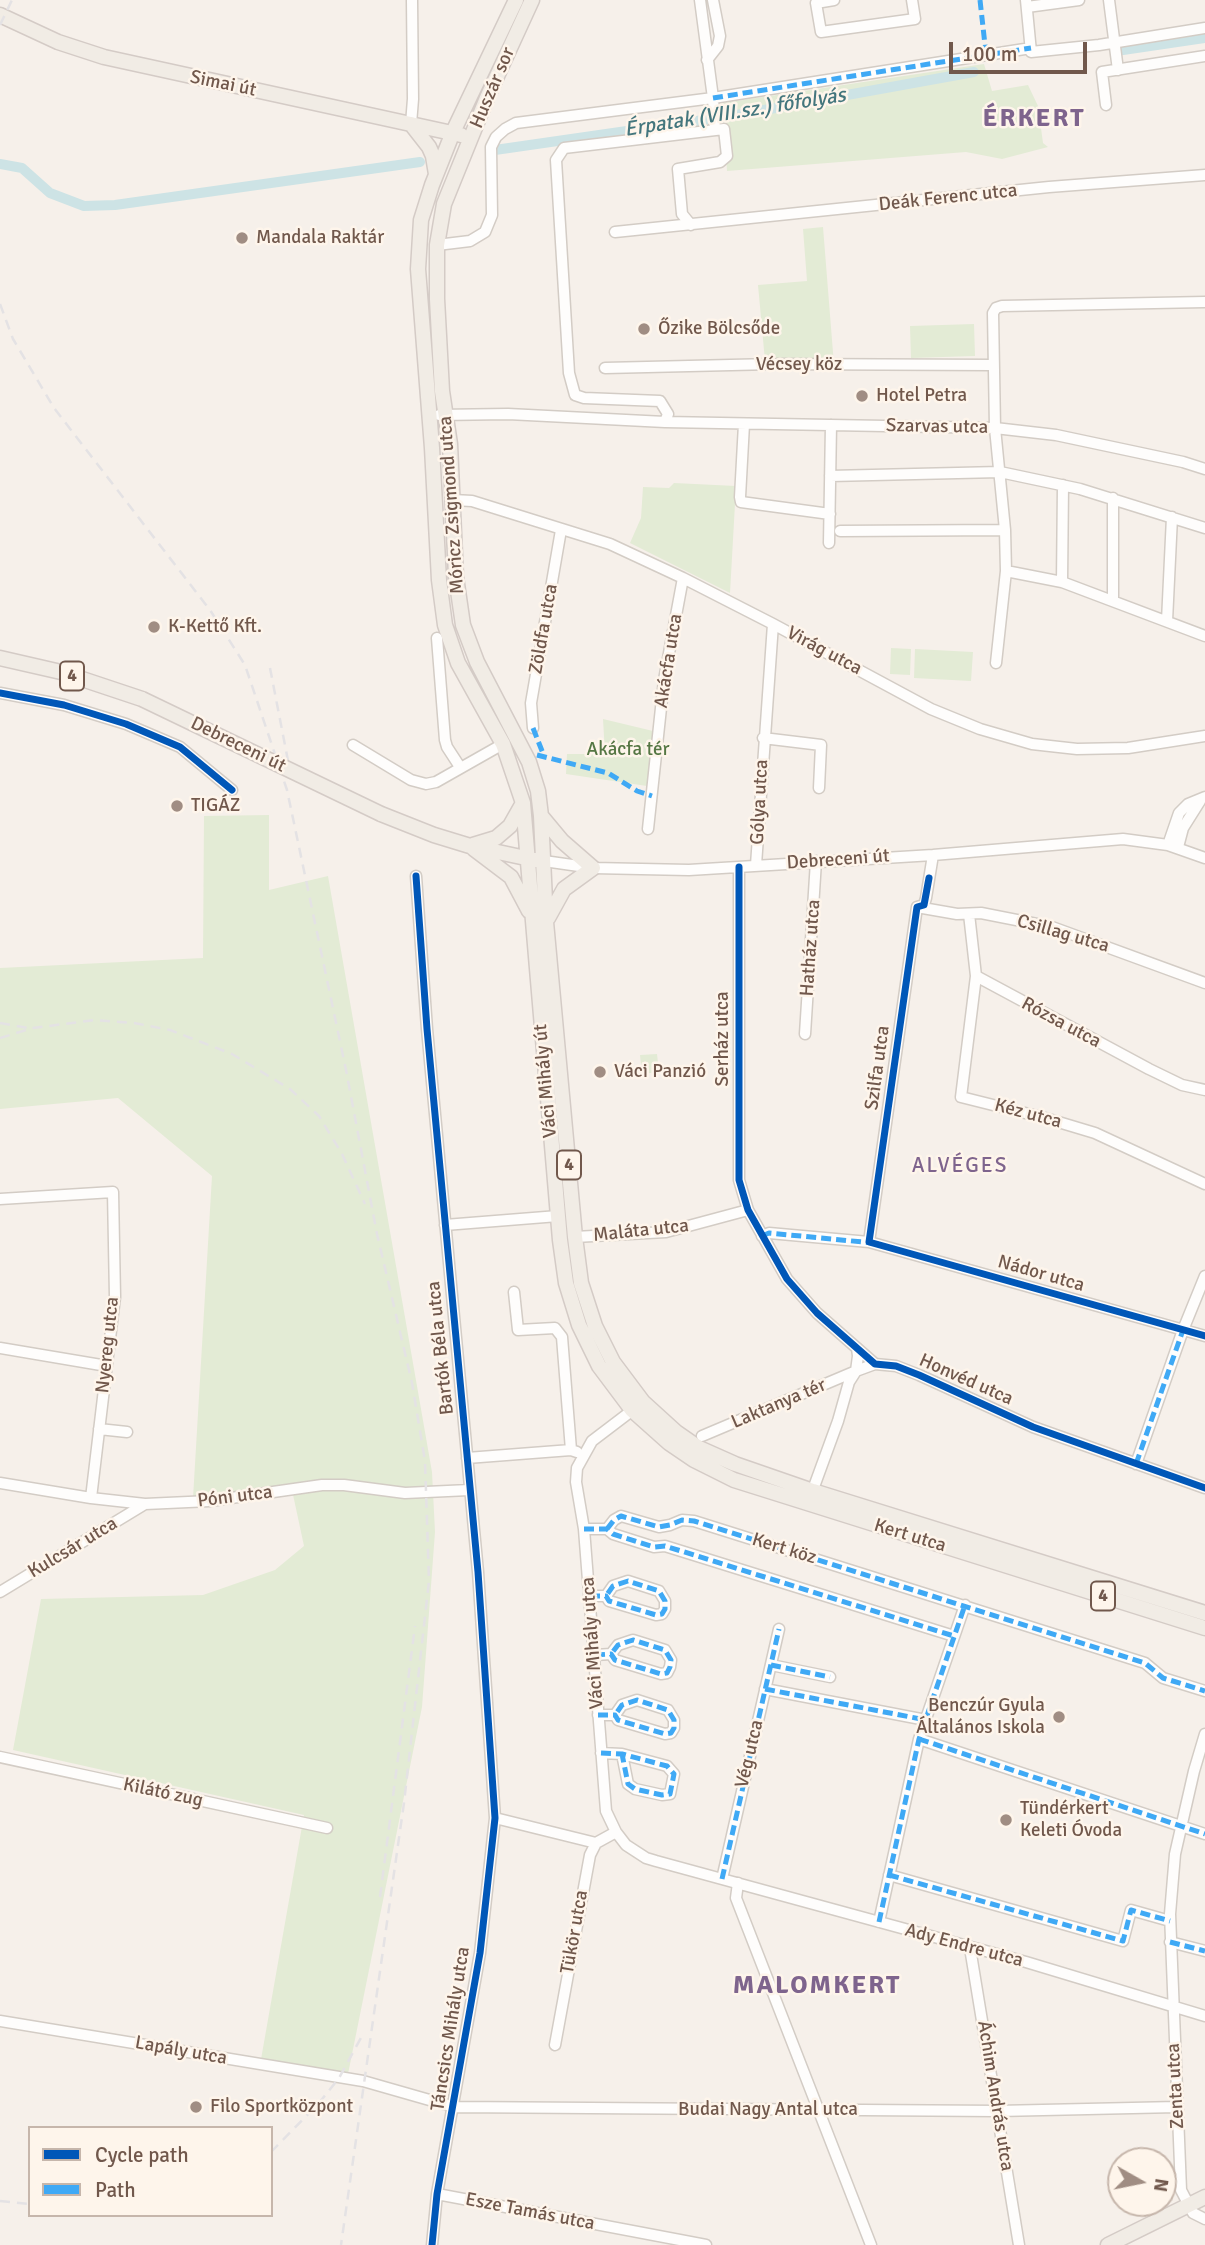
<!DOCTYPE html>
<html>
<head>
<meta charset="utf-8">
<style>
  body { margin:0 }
  #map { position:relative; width:1205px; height:2245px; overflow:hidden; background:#f6f0ea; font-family:Signika,sans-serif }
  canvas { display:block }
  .legend { position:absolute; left:28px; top:2126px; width:245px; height:91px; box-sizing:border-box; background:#fef5eb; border:2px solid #c6b6ab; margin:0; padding:9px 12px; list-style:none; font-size:21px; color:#71584c }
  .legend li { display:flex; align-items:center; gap:14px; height:35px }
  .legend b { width:35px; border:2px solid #c6b6ab }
  .north { position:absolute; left:1107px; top:2147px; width:70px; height:70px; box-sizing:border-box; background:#fef5eb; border:2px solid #c6b6ab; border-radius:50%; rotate:99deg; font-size:19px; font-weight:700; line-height:28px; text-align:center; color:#71584c }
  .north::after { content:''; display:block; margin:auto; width:24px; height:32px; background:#a08d83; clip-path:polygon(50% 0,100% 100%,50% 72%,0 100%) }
  .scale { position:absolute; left:949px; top:42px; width:138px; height:32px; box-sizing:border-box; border:4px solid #71584c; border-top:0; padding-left:9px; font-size:21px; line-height:24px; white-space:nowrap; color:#71584c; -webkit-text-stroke:5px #fef5eb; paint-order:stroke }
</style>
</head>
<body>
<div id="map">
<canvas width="1205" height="2245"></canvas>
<ul class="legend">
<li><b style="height:9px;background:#0057b8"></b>Cycle path</li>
<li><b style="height:9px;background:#3fa9f5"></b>Path</li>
</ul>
<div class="north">N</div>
<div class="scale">100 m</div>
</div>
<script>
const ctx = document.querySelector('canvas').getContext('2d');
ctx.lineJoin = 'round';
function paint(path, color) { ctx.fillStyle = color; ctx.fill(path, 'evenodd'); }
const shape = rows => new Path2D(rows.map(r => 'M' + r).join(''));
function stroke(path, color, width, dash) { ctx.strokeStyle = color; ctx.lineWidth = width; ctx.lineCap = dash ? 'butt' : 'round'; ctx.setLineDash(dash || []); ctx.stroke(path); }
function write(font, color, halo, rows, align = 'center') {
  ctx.font = font + ' Signika,sans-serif'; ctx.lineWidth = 5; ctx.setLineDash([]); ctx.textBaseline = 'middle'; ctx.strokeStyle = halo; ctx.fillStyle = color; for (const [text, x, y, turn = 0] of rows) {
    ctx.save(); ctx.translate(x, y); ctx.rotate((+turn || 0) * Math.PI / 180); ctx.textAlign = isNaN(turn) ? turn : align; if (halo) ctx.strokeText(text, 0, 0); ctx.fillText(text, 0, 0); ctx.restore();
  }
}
const green = shape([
  [984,64,992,91,1028,85,1038,106,1043,143,1048,147,1002,159,966,152,727,171,723,103],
  [823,227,834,365,765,361,758,285,807,281,803,229],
  [974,324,975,356,911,358,910,326],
  [674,483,736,486,730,593,630,543,641,518,643,487,669,488],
  [891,648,911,649,910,675,890,674],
  [915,649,973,652,971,681,914,678],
  [603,719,653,731,647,786,566,774,567,754,605,754],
  [269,815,269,890,328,876,432,1472,435,1532,422,1707,346,2084,260,2065,304,1815,13,1750,41,1599,203,1595,275,1570,304,1546,292,1490,193,1498,212,1176,118,1098,0,1109,0,968,203,958,204,816],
  [657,1054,659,1072,642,1074,640,1055]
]);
const canal = shape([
  [1123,50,1205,38],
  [495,150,731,116,974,72],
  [0,164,22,168,50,193,84,206,115,205,420,162]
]);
const minor = shape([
  [700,0,713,98,715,130],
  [834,0,816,3,821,32,915,19,912,0],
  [1026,0,1031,52,1099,45,1205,28],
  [1109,0,1118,70],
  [1027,7,1079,0],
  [707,60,718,46,720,36,713,0],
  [1106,105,1102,72,1205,56],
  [411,124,413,99,412,0],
  [615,232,1049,187,1205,175],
  [437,245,470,241,485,232,492,215,491,147,496,137,505,129,516,123,713,98,1031,48],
  [605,368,773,364,993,365],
  [439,415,508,414,665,422,995,428,1056,435,1183,462,1205,469],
  [665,422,668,414,660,401,584,398,575,395,569,373,556,160,564,148,724,129,727,156,720,162,678,169,682,214,691,225],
  [744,424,740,497,741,502,830,514],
  [830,476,1000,472,1080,489,1205,528],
  [453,500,472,501,610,544,683,578,773,624,931,709,980,729,1032,744,1077,749,1128,748,1205,736],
  [840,531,1005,530],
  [829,543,831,425],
  [1006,571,1062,582,1205,636],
  [1062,582,1063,485],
  [1113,600,1113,498],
  [1167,621,1172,517],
  [437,638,445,740,447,747,460,767],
  [996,663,1006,571,1005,530,995,428,993,313,996,308,1002,306,1205,302],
  [0,693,64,705,126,724,180,747,232,790],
  [533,728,531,703,561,530],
  [763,738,821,745,819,788],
  [353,745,411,780,426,784,436,782,503,744],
  [648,829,664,680,683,578],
  [1168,845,1179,813,1188,804,1205,797],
  [1178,847,1183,828,1200,801],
  [544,861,593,868,689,870,933,855,1123,839,1168,845,1205,858],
  [756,865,773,624],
  [739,867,739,1180,748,1210,787,1279,817,1313,875,1364,896,1366,919,1375,1033,1427,1205,1488],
  [416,876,427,1029,478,1572,495,1818,480,1953,437,2194,432,2245],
  [917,907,957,914,981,913,1052,927,1205,983],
  [969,914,976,976,1149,1069,1182,1085,1205,1090],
  [976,976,961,1097,1045,1118,1095,1133,1205,1184],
  [805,1034,816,861],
  [0,1199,113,1192,115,1297,91,1498],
  [445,1225,558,1216],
  [762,1236,769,1233,869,1242,1205,1336],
  [575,1237,666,1232,748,1210],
  [869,1242,917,907,924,905,926,898,933,855],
  [514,1292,518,1330,555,1328,562,1337,571,1450],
  [0,1348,107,1366],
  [638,1406,592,1441,577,1468,576,1482,584,1529,606,1811,616,1832,626,1845,646,1858,656,1861,1026,1962,1205,2016],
  [99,1429,127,1432],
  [702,1436,856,1371,858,1356,857,1348],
  [467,1458,571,1450,577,1452],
  [1136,1464,1183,1330,1205,1276],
  [0,1483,91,1498,145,1504,210,1501,322,1485,344,1485,405,1493,469,1490],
  [811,1495,838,1421,849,1382,856,1371,875,1364],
  [584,1529,607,1529,613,1534,654,1547,665,1546,954,1636],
  [607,1529,614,1520,621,1516,659,1527,670,1525,682,1520,694,1521,1145,1663,1163,1678,1205,1691],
  [0,1592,145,1504],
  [590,1596,606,1596,609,1601,656,1615,662,1614,665,1609,665,1601,659,1591,628,1581,613,1586,606,1596],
  [595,1655,611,1654,615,1660,661,1674,667,1673,670,1667,671,1660,665,1650,633,1640,618,1645,611,1654],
  [771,1665,830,1677],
  [765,1689,926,1720],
  [598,1715,615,1715,618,1720,665,1734,671,1733,674,1728,674,1720,668,1710,637,1700,622,1705,615,1715],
  [1205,1734,1194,1771,1175,1854,1170,1914,1181,2190,1193,2213,1205,2219],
  [919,1739,1205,1834],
  [601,1753,622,1754,667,1766,674,1774,670,1794,662,1795,635,1789,628,1784,622,1754],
  [0,1757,327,1828],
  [495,1818,596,1843],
  [889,1875,1123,1941,1131,1910,1170,1921],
  [722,1879,779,1629],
  [738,1883,736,1898,871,2245],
  [879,1922,919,1739,965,1605],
  [1170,1942,1205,1951],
  [973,1948,971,1954,1019,2245],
  [0,2021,363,2081,454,2107,998,2111,1177,2107],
  [555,2045,590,1855,596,1843,616,1832],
  [437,2194,706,2245]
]);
const major = shape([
  [516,0,453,132,432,185,421,220,418,269,432,448,439,580,445,625,458,663,503,744,523,803,560,1240,566,1283,579,1325,599,1366,632,1410,669,1443,694,1460,734,1480,1205,1628],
  [532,0,487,98,444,204,437,245,437,299,442,391,450,444,456,577,463,625,477,662,529,762,538,791,541,816,546,922,575,1237,581,1283,595,1326,613,1362,643,1402,676,1432,699,1448,735,1464,813,1491,1205,1613],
  [0,15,58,42,104,57,461,135],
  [411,124,429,147,433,156,436,174],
  [0,658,61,672,142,699],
  [381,814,434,835,470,846,535,860],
  [542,817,562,841,593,868,564,889,548,918],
  [473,845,496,838,510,826,523,803],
  [474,849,511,877,529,911],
  [1108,2245,1205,2197]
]);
const rail = shape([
  [0,25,12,0],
  [0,304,13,339,54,408,210,610,245,665,287,790,346,1070,377,1234,412,1383,425,1461,429,1581,404,1803,341,2245],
  [270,668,290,771],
  [0,1023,28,1028],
  [0,1038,33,1028,95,1020,134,1023,170,1030,232,1054,290,1089,319,1116,342,1154,365,1204],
  [380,1897,415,1626],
  [271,2152,319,2103,339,2078,362,2036],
  [0,2201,30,2204]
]);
const majorBridge = shape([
  [142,699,381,814]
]);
const quiet = shape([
  [980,0,986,54],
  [713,98,1031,48],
  [533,728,544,756],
  [537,755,608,773,637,791,652,796],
  [762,1236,769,1233,873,1243],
  [1136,1464,1183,1330],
  [584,1529,607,1529,613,1534,654,1547,665,1546,954,1636],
  [607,1529,614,1520,621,1516,659,1527,670,1525,682,1520,694,1521,1145,1663,1163,1678,1205,1691],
  [590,1596,606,1596,609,1601,656,1615,662,1614,665,1609,665,1601,659,1591,628,1581,613,1586,606,1596],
  [595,1655,611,1654,615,1660,661,1674,667,1673,670,1667,671,1660,665,1650,633,1640,618,1645,611,1654],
  [771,1665,830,1677],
  [765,1689,926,1720],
  [598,1715,615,1715,618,1720,665,1734,671,1733,674,1728,674,1720,668,1710,637,1700,622,1705,615,1715],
  [919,1739,1205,1834],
  [601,1753,622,1754,667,1766,674,1774,670,1794,662,1795,635,1789,628,1784,622,1754],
  [889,1875,1123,1941,1131,1910,1170,1921],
  [722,1879,779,1629],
  [879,1922,919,1739,965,1605],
  [1170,1942,1205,1951]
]);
const cycleway = shape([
  [0,693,64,705,126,724,180,747,232,790],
  [739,867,739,1180,748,1210,787,1279,817,1313,875,1364,896,1366,919,1375,1033,1427,1205,1488],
  [416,876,427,1029,478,1572,495,1818,480,1953,437,2194,432,2245],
  [929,878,924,905,917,907,869,1242,1205,1336]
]);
const markers = [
  [242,238,7,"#a08d83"],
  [644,329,7,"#a08d83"],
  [862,396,7,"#a08d83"],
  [154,627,7,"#a08d83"],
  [177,806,7,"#a08d83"],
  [600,1072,7,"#a08d83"],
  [1059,1717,7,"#a08d83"],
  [1006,1820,7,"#a08d83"],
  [196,2107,7,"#a08d83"]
];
const shields = [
  [72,676,24],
  [569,1165,24],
  [1103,1596,24]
];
const shieldNames = [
  ["4",72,676],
  ["4",569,1165],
  ["4",1103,1596]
];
const streetNames = [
  ["Simai út",223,84,12],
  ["Huszár sor",493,88,-67],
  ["Deák Ferenc utca",948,198,-6],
  ["Vécsey köz",799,365],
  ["Szarvas utca",937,427,1],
  ["Móricz Zsigmond utca",452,505,-94],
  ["Zöldfa utca",544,629,-80],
  ["Virág utca",824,651,28],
  ["Akácfa utca",669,661,-81],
  ["Debreceni út",238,745,26],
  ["Gólya utca",760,802,-87],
  ["Debreceni út",838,860,-4],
  ["Csillag utca",1063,934,16],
  ["Hatház utca",811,948,-86],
  ["Rózsa utca",1061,1023,28],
  ["Serház utca",723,1039,-90],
  ["Szilfa utca",878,1068,-82],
  ["Váci Mihály út",546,1081,-95],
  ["Kéz utca",1028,1114,15],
  ["Maláta utca",641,1231,-6],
  ["Nádor utca",1041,1274,16],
  ["Nyereg utca",108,1345,-84],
  ["Bartók Béla utca",441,1348,-96],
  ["Honvéd utca",966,1380,24],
  ["Laktanya tér",779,1404,-23],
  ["Póni utca",235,1497,-7],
  ["Kert utca",910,1536,17],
  ["Kulcsár utca",73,1548,-31],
  ["Kert köz",784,1549,17],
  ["Váci Mihály utca",593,1643,-94],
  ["Vég utca",750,1754,-77],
  ["Kilátó zug",163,1793,12],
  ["Tükör utca",575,1932,-80],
  ["Ady Endre utca",964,1946,15],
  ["Táncsics Mihály utca",451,2029,-81],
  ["Lapály utca",181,2051,10],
  ["Zenta utca",1176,2086,-93],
  ["Áchim András utca",995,2096,81],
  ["Budai Nagy Antal utca",768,2110],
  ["Esze Tamás utca",530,2212,11]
];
const poiNames = [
  ["Mandala Raktár",256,238],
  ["Őzike Bölcsőde",658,329],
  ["Hotel Petra",876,396],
  ["K-Kettő Kft.",168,627],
  ["TIGÁZ",191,806],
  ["Váci Panzió",614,1072],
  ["Benczúr Gyula",1045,1706,"right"],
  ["Általános Iskola",1045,1728,"right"],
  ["Tündérkert",1020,1809],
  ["Keleti Óvoda",1020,1831],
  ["Filo Sportközpont",210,2107]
];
const parkNames = [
  ["Akácfa tér",628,750]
];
const waterNames = [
  ["Érpatak (VIII.sz.) főfolyás",735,113,-9]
];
const neighbourhoodNames = [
  ["ALVÉGES",960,1166]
];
const districtNames = [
  ["ÉRKERT",1034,119],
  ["MALOMKERT",817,1986]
];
paint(green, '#e3ebd5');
stroke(canal, '#cde3e5', 10);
stroke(minor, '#d3ccc5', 13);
stroke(major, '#d4cbc6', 17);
stroke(minor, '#fefdfc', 10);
stroke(major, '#f1ece5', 14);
stroke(rail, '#e4e2e4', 2.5, [10, 7]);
stroke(majorBridge, '#d4cbc6', 17, []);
stroke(majorBridge, '#f1ece5', 14);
stroke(quiet, '#3fa9f5', 5, [10, 5]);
stroke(cycleway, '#0057b8', 7);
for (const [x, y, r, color] of markers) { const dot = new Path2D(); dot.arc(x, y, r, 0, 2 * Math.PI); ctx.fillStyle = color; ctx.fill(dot); stroke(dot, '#fef5eb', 2.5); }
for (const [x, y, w] of shields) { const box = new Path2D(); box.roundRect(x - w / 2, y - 14.5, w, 29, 5); ctx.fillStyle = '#fef5eb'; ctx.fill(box); stroke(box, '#71584c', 2); }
write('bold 18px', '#71584c', null, shieldNames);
write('19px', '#71584c', '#fef5eb', streetNames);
write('19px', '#71584c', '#fef5eb', poiNames, 'left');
write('19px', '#574', '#fef5eb', parkNames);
write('italic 21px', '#44767d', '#fef5eb', waterNames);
ctx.letterSpacing = '2px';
write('21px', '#7e648d', '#fef5eb', neighbourhoodNames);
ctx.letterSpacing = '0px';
ctx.letterSpacing = '2px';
write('bold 26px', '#7e648d', '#fef5eb', districtNames);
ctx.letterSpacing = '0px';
</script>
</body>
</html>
